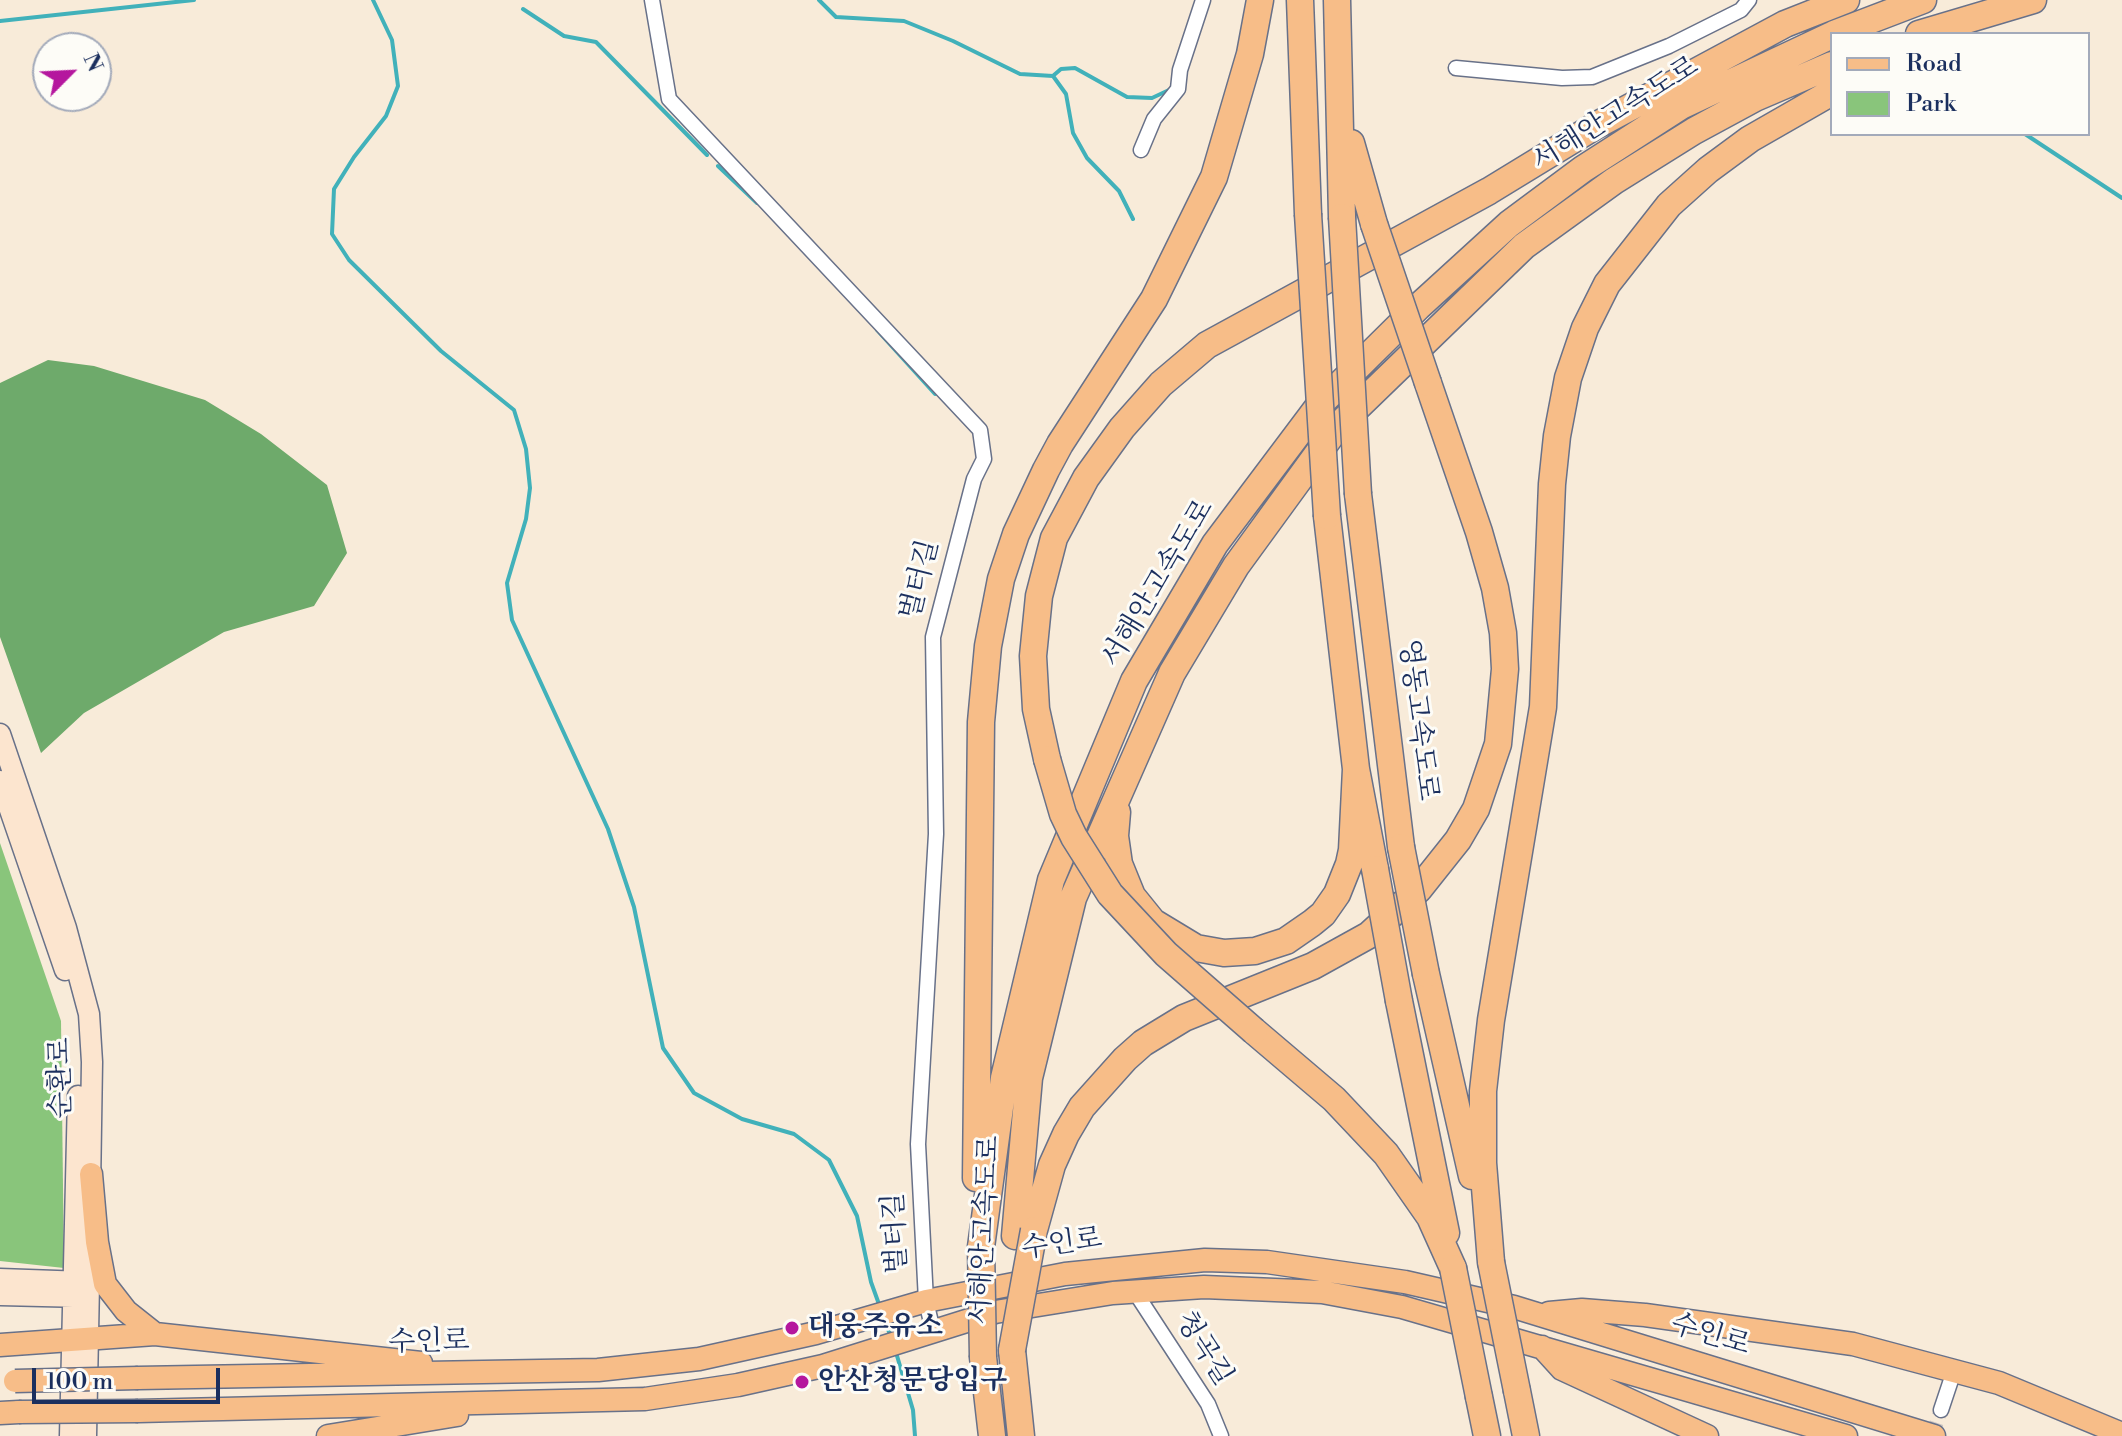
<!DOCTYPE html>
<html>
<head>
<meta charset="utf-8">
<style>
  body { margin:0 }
  #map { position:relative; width:2122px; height:1436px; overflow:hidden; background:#f8ebd9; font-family:"Libre Bodoni",serif }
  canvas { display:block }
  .legend { position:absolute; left:1830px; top:32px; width:260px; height:104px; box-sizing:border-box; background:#fdfcf7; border:2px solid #a3aaba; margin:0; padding:10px 14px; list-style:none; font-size:24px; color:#1b2f5e }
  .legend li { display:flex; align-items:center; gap:16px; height:40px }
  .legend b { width:40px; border:2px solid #a3aaba }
  .north { position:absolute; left:32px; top:32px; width:80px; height:80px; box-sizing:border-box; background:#fdfcf7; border:2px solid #a3aaba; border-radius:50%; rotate:66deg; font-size:22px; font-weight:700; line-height:32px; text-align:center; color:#1b2f5e }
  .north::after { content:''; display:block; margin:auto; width:28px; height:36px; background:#b5179e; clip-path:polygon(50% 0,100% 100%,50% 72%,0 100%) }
  .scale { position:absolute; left:32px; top:1368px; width:188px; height:36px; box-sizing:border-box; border:4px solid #1b2f5e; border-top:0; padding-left:10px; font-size:24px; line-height:28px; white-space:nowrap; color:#1b2f5e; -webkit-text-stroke:6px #fdfcf7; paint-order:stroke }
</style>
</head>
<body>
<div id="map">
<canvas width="2122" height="1436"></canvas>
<ul class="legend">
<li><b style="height:10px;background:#f7bd88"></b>Road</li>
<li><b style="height:22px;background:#89c57b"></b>Park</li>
</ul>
<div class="north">N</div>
<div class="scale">100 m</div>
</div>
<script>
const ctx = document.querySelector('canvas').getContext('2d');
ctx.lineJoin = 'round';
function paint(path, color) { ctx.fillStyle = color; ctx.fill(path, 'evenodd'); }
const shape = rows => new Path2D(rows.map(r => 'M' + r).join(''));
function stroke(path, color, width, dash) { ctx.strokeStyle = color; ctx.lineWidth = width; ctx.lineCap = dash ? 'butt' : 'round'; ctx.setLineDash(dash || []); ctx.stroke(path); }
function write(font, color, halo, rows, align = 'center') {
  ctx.font = font + ' "Libre Bodoni","Noto Serif KR",serif'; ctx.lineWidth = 6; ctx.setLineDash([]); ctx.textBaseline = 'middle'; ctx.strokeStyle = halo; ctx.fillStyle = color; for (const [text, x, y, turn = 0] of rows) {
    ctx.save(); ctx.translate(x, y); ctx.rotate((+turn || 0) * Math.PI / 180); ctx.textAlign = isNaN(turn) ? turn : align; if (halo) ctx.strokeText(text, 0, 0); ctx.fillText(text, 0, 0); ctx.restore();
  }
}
const green = shape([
  [0,843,61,1021,64,1268,0,1261]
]);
const forest = shape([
  [48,360,94,366,205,400,261,434,327,485,347,553,314,606,224,632,84,713,41,753,0,637,0,383]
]);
const stream = shape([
  [373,0,392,40,398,86,386,116,354,157,334,189,332,234,349,260,441,351,514,410,526,449,530,488,526,519,507,583,512,620,608,829,634,907,663,1048,694,1093,742,1119,794,1134,829,1160,857,1216,871,1282,880,1307],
  [819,0,836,17,904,21,953,41,1020,74,1053,76,1066,94,1073,133,1087,158,1119,191,1133,219],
  [523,9,564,36,596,42,707,155],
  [0,21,194,0],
  [1054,75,1061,69,1075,68,1127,97,1152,98,1169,90],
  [2025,134,2122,198],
  [718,166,757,203],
  [877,330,935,394],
  [884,1319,891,1337],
  [895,1349,913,1410,915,1436]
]);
const streetTunnel = shape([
  [1932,1436,1941,1410]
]);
const street = shape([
  [652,0,669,99,980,430,984,459,974,479,933,637,936,834,918,1144,926,1301,933,1331],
  [1456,68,1562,78,1592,77,1669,46,1741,10,1749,0],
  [1141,150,1154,119,1178,89,1180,70,1203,0],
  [1135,1292,1208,1404,1221,1436],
  [1941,1410,1954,1371]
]);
const secondary = shape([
  [0,734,66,928,89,1014,92,1062,90,1188],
  [0,781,65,970],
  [0,1279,85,1282],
  [0,1295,84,1297],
  [70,1436,78,1096],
  [86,1436,90,1232]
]);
const primary = shape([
  [91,1174,97,1242,105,1284,126,1311,155,1334],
  [1549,1313,1582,1310,1645,1315,1853,1344,1999,1383,2122,1434],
  [0,1345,155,1334,421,1363],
  [1542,1347,1562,1369,1707,1436],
  [138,1378,598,1370,699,1359,816,1333,926,1301,1065,1274,1205,1260,1267,1262,1405,1282,1514,1307,1934,1436],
  [138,1411,645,1399,738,1385,823,1366,995,1312,1113,1293,1204,1287,1322,1292,1402,1307,1846,1436],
  [0,1413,19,1412],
  [328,1436,457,1415]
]);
const highway = shape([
  [1300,0,1308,214],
  [1337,0,1342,217],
  [1834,34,1923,0],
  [1919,34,2033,0],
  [1351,143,1374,224],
  [1358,494,1401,847],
  [1327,516,1356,769,1375,869],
  [1047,759,1036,709,1033,656,1039,596,1054,538,1086,478,1122,428,1161,384,1207,345,1489,191,1597,125,1785,24,1846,0],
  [1117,812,1115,836,1119,864,1132,896,1153,922,1196,948,1224,953,1255,951,1286,941,1312,923,1323,914,1337,894,1349,864,1352,850,1356,769],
  [1426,974,1472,1176],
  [1399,1001,1446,1233],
  [1254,1031,1334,1099,1386,1154,1430,1217,1453,1268],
  [976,1178,981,722,988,646,1001,579,1016,534,1046,470,1060,444,1154,299,1214,177,1250,54,1260,0],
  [1034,1230,1052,1165,1066,1134,1082,1107,1125,1059,1143,1043,1184,1018,1313,966,1369,935,1419,889,1458,840,1476,809,1498,744,1505,669,1503,633,1495,588,1479,532,1428,383],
  [1015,1236,1029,1078,1073,898,1172,673,1236,566,1338,426,1524,246,1614,181,1694,131,1755,98,1832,65],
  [981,1247,1004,1078,1051,880,1134,681,1215,544,1321,403,1418,307,1509,224,1583,169,1681,106,1832,35],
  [1491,1262,1483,1163,1483,1091,1491,1020,1543,707,1552,484,1557,436,1568,378,1585,328,1607,284,1669,205,1708,170,1750,139,1832,92],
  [1012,1350,1021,1436],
  [983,1357,992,1436],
  [1517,1391,1526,1436],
  [1479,1397,1487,1436]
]);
const primaryBridge = shape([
  [15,1381,138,1378],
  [19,1412,138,1411]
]);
const highwayBridge = shape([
  [1308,214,1327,516],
  [1342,217,1358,494],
  [1374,224,1428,383],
  [1047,759,1063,814,1074,837,1110,894,1166,954,1254,1031],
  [1401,847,1426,974],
  [1375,869,1399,1001],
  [981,1247,983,1357],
  [1491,1262,1517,1391],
  [1453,1268,1479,1397],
  [1012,1350,1034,1230]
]);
const markers = [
  [792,1328,8,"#b5179e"],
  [802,1382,8,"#b5179e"]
];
const streetNames = [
  ["서해안고속도로",1616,115,-32],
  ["벌터길",921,580,-76],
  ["서해안고속도로",1159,584,-59],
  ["영동고속도로",1417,720,83],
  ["순환로",62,1078,-91],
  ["서해안고속도로",986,1230,-87],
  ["벌터길",897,1233,-93],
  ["수인로",1062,1245,-8],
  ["수인로",1710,1336,17],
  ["수인로",429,1343,-1],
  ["청곡길",1203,1349,58]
];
const poiNames = [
  ["대웅주유소",808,1328],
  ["안산청문당입구",818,1382]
];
paint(green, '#89c57b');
paint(forest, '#6eaa6b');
stroke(stream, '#41b1ba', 4);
stroke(streetTunnel, '#ccc5c0', 14, [14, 7]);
stroke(street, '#687189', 17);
stroke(secondary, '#687189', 23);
stroke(primary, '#687189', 25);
stroke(highway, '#687189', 29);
stroke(street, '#fff', 14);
stroke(secondary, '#fce5cf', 20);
stroke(primary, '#f7bd88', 22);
stroke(highway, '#f7bd88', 26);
stroke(primaryBridge, '#687189', 25, []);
stroke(highwayBridge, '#687189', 29, []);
stroke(primaryBridge, '#f7bd88', 22);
stroke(highwayBridge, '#f7bd88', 26);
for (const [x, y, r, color] of markers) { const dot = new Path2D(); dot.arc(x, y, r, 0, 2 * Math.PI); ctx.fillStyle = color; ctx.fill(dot); stroke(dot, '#fdfcf7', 3); }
write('28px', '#1b2f5e', '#fdfcf7', streetNames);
write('bold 28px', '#1b2f5e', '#fdfcf7', poiNames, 'left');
</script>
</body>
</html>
